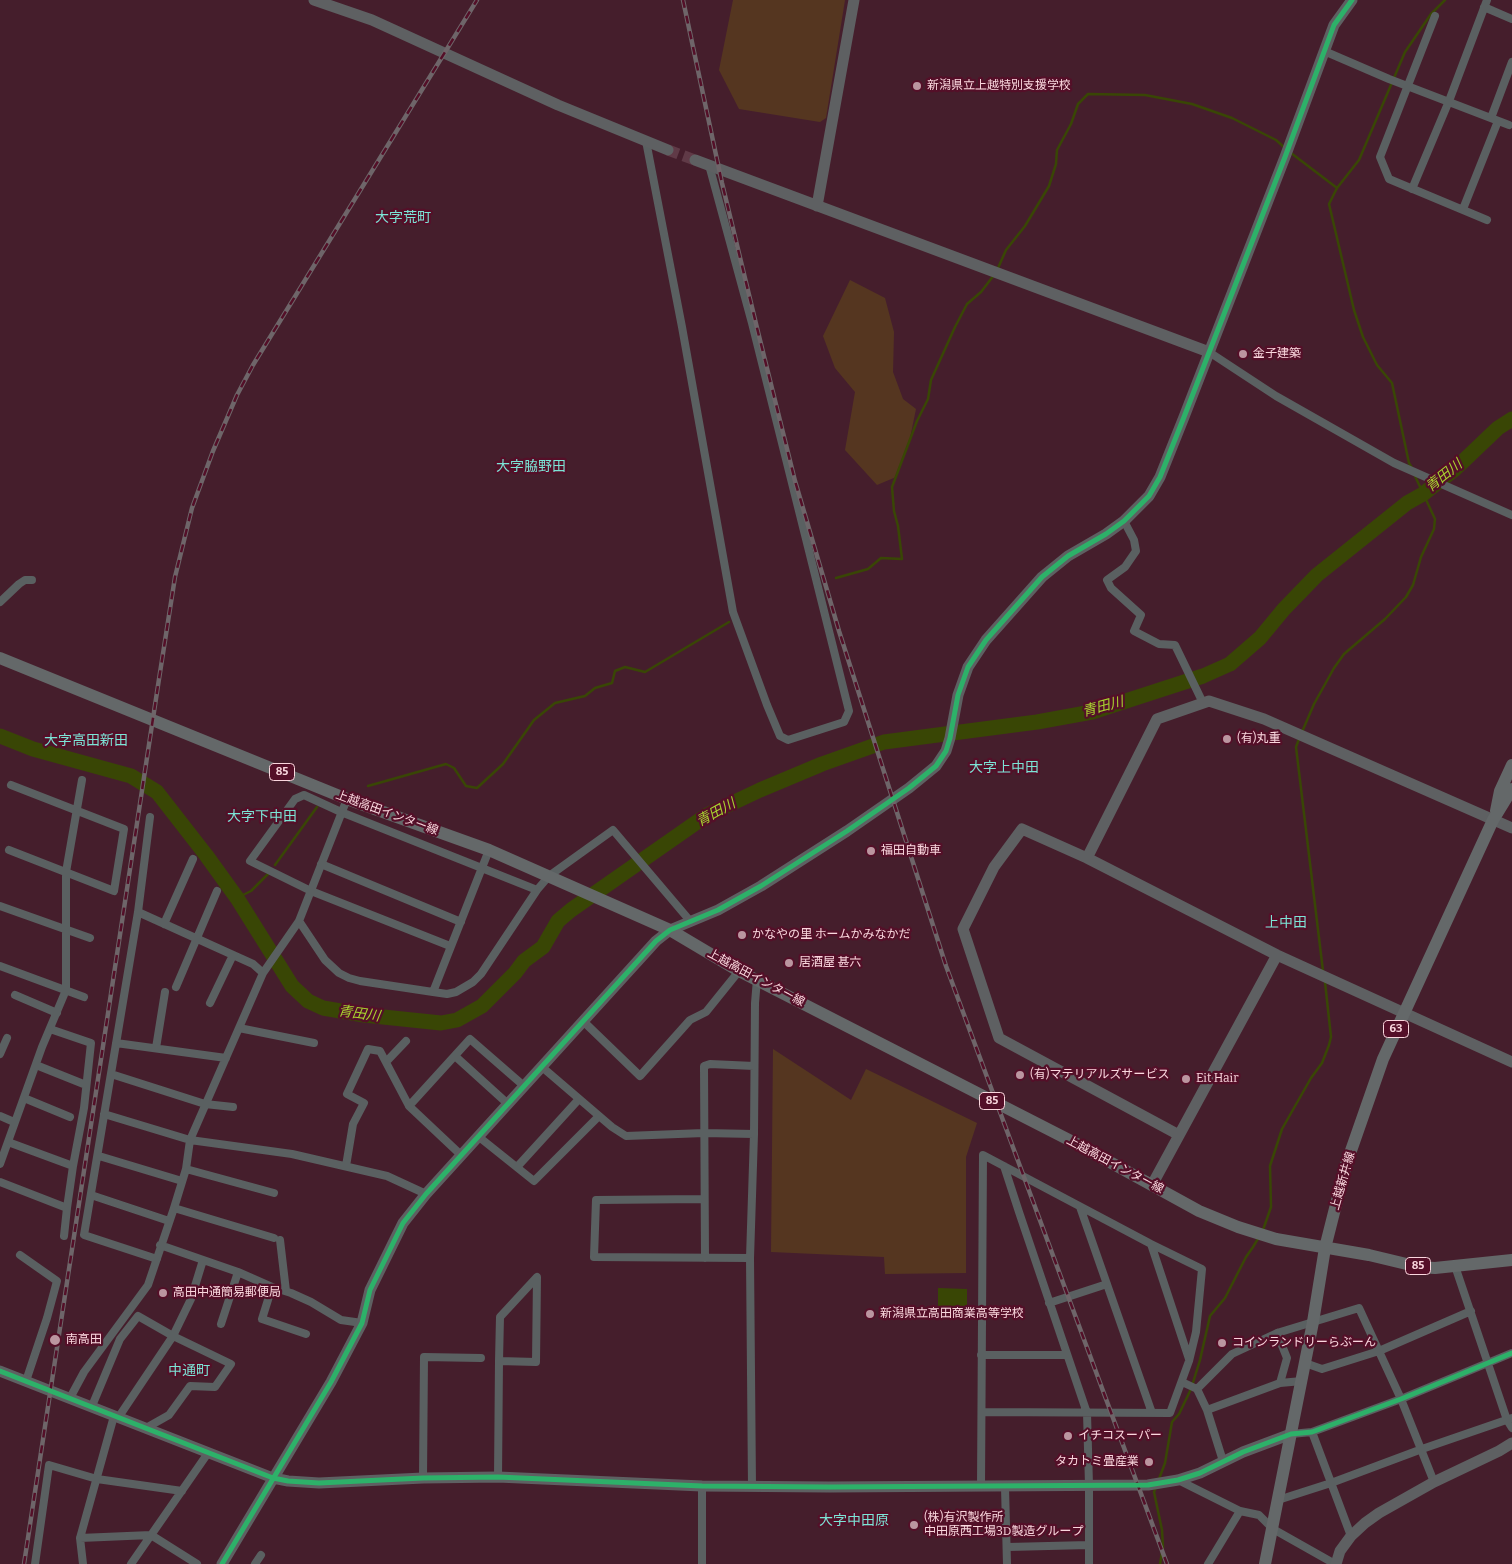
<!DOCTYPE html>
<html>
<head>
<meta charset="utf-8">
<style>
  body { margin:0 }
  canvas { display:block; background:#451e2c }
</style>
</head>
<body>
<canvas width="1512" height="1564"></canvas>
<script>
const ctx = document.querySelector('canvas').getContext('2d');
ctx.lineJoin = 'round';
function paint(path, color) { ctx.fillStyle = color; ctx.fill(path, 'evenodd'); }
const shape = rows => new Path2D(rows.map(r => 'M' + r).join(''));
function stroke(path, color, width, dash) { ctx.strokeStyle = color; ctx.lineWidth = width; ctx.lineCap = dash ? 'butt' : 'round'; ctx.setLineDash(dash || []); ctx.stroke(path); }
function write(font, color, halo, rows, align = 'center') {
  ctx.font = font + ' Bitter,"Noto Sans JP",serif'; ctx.lineWidth = 4.5; ctx.setLineDash([]); ctx.textBaseline = 'middle'; ctx.strokeStyle = halo; ctx.fillStyle = color; for (const [text, x, y, turn = 0] of rows) {
    ctx.save(); ctx.translate(x, y); ctx.rotate((+turn || 0) * Math.PI / 180); ctx.textAlign = isNaN(turn) ? turn : align; if (halo) ctx.strokeText(text, 0, 0); ctx.fillText(text, 0, 0); ctx.restore();
  }
}
const green = shape([
  [733,0,845,0,826,118,820,122,739,109,719,70],
  [850,280,885,298,894,332,893,372,903,399,916,409,910,438,896,477,877,485,845,450,855,392,835,368,823,336],
  [773,1049,851,1100,866,1069,977,1123,966,1157,966,1273,885,1274,884,1257,771,1252]
]);
const water = shape([
  [938,1288,967,1289,967,1306,938,1306]
]);
const stream = shape([
  [1291,153,1337,188],
  [998,268,1006,250,1025,226,1049,186,1056,164,1057,150,1071,124,1078,104,1088,94,1145,95,1192,104,1232,118,1276,140,1285,148],
  [1412,468,1409,463,1392,383,1377,365,1363,337,1354,310,1329,204,1337,188,1359,160,1405,52,1431,14,1445,0],
  [836,578,868,569,881,558,902,559,898,526,894,511,892,487,917,421,928,399,931,380,955,327,967,304,981,292,994,275],
  [1302,732,1314,704,1334,668,1344,654,1385,619,1406,597,1413,585,1421,557,1434,529,1435,519,1415,476],
  [1299,739,1296,747,1323,971],
  [368,786,446,764,454,768,466,786,477,788,503,764,534,720,555,703,585,696,595,688,612,683,615,671,625,667,645,672,729,622],
  [275,865,317,807],
  [237,898,251,891,269,873],
  [1263,1230,1271,1207,1270,1166,1282,1129,1311,1078,1322,1063,1329,1045,1331,1037,1325,982],
  [1159,1479,1165,1463,1172,1422,1179,1414,1191,1389,1200,1360,1210,1316,1225,1298,1246,1257,1253,1247,1259,1237],
  [1156,1487,1154,1492,1162,1530,1163,1547,1160,1564]
]);
const river = shape([
  [0,736,33,749,131,776,157,792,206,855,237,898,292,986,308,1001,323,1008,364,1015,441,1023,457,1020,482,1006,515,973,524,961,543,947,558,921,571,910,707,815,760,790,822,764,884,742,1037,722,1092,712,1203,676,1230,664,1260,638,1284,609,1317,575,1407,503,1423,494,1455,469,1498,428,1512,419]
]);
const secondaryTunnel = shape([
  [668,150,695,160]
]);
const street = shape([
  [1484,7,1512,19],
  [1435,16,1380,157,1389,179,1487,220],
  [1324,51,1389,79,1509,125],
  [1491,118,1512,62],
  [646,141,682,327,733,612,767,705,780,736,788,740,844,722,849,711,752,323,709,165],
  [1412,189,1449,101,1487,0],
  [1463,209,1498,121],
  [1209,352,1276,396,1394,463,1512,515],
  [1124,521,1134,540,1136,551,1125,567,1107,580,1111,588,1141,615,1134,631,1159,644,1175,645,1203,703],
  [0,602,19,584,25,580,32,580],
  [150,817,138,912,84,1235,157,1259],
  [9,850,114,891,124,829,11,785],
  [321,864,461,922],
  [0,906,90,938],
  [138,912,253,964,263,973],
  [299,921,325,960,339,973,349,978,360,981,433,992,447,994,456,992,473,982,481,974,537,890,549,876,613,830,691,922],
  [164,924,193,859],
  [450,946,311,891,250,861,295,799,304,795,341,812,537,890],
  [0,966,84,997],
  [176,987,217,891],
  [433,992,489,850],
  [15,995,57,1013],
  [210,1003,233,955],
  [583,1021,640,1076,690,1020,706,1012,739,971],
  [239,1028,314,1043],
  [50,1029,91,1043,84,1108,73,1166],
  [116,1043,226,1058],
  [156,1048,165,992],
  [0,1054,7,1038],
  [455,1056,508,1104],
  [386,1062,406,1041],
  [36,1065,86,1085],
  [542,1067,612,1127,626,1136,704,1133,754,1134],
  [111,1074,205,1104,233,1107],
  [24,1098,70,1117],
  [104,1114,190,1140,292,1154,387,1176,426,1194],
  [0,1116,14,1122],
  [479,1137,534,1181,599,1116],
  [8,1142,73,1166,67,1208],
  [461,1155,409,1106,470,1039,524,1086],
  [99,1156,182,1181],
  [0,1164,42,1047,66,990,66,872,82,780],
  [346,1166,353,1124,364,1103,347,1094,368,1049,380,1051,409,1106],
  [1004,1166,1019,1212,1087,1413,1089,1485,1089,1564],
  [517,1167,579,1099],
  [186,1169,190,1140,263,973,299,921,347,799],
  [0,1182,67,1208,64,1236],
  [91,1195,169,1221],
  [703,1199,596,1200,594,1257,750,1258],
  [1080,1207,1152,1413],
  [174,1208,186,1169,274,1193],
  [280,1240,286,1291],
  [1151,1244,1189,1359],
  [160,1245,238,1272,272,1287,291,1293,311,1302,341,1320,362,1323],
  [20,1255,57,1281,47,1318,26,1381],
  [705,1258,704,1066,710,1064,754,1066],
  [1455,1266,1507,1420,1512,1428],
  [272,1287,262,1319,306,1334],
  [1049,1303,1107,1284],
  [221,1324,238,1272],
  [1277,1333,1287,1358,1280,1383],
  [981,1355,1067,1355],
  [1305,1363,1322,1369,1379,1351,1471,1311],
  [1182,1382,1197,1389,1232,1354,1277,1333,1359,1308,1401,1399,1434,1482],
  [1197,1389,1207,1410,1280,1383,1302,1381],
  [70,1398,84,1372,148,1285,174,1208,274,1238],
  [92,1406,120,1339,138,1316,173,1336,231,1364,215,1387,190,1386,169,1415,146,1428],
  [1207,1410,1223,1461],
  [118,1418,173,1336,191,1299,203,1260],
  [1312,1432,1351,1536],
  [1291,1434,1312,1432,1401,1399,1512,1353],
  [498,1477,499,1361,500,1317,537,1277,536,1362,499,1361],
  [423,1478,424,1357,481,1358],
  [1178,1480,1240,1511,1259,1515,1273,1529,1335,1564],
  [752,1486,750,1258,754,1134,755,1003,757,979],
  [981,1486,983,1155,1151,1244,1202,1269,1196,1332,1189,1361,1170,1413,982,1412],
  [1005,1487,1007,1564],
  [1278,1500,1331,1483,1422,1449,1512,1418],
  [80,1538,151,1535,197,1564],
  [1008,1547,1089,1545],
  [35,1564,49,1465,97,1479,182,1491],
  [83,1564,80,1538,114,1416],
  [131,1564,208,1453],
  [255,1564,261,1555],
  [702,1564,702,1486],
  [1208,1564,1240,1511]
]);
const secondary = shape([
  [314,0,372,20,558,105,668,150],
  [695,160,1209,352],
  [817,206,854,0],
  [1087,858,1157,719,1209,701,1264,719,1512,828],
  [1179,1135,999,1038,963,929,994,867,1022,829,1087,858,1277,955,1512,1062],
  [1152,1185,1277,955],
  [0,1371,273,1478,288,1481,319,1483,423,1478,498,1477,702,1486,830,1487,1148,1485,1178,1480,1200,1473,1243,1452,1291,1434],
  [222,1564,331,1382,362,1323,370,1290,403,1223,426,1194,656,941,670,930,718,910,761,886,847,831,909,788,936,766,946,751,950,738,958,695,968,667,986,640,1042,577,1068,556,1106,534,1124,521,1149,496,1160,477,1184,417,1285,157,1334,25,1352,0],
  [1336,1564,1340,1551,1351,1536,1365,1523,1379,1513,1434,1482,1499,1451,1512,1443]
]);
const primary = shape([
  [0,658,347,799,489,850,670,930,739,971,1077,1144,1199,1211,1238,1227,1276,1239,1369,1255,1419,1267,1435,1268,1512,1260],
  [1496,811,1500,791,1512,765],
  [1265,1564,1313,1322,1325,1248,1346,1165,1383,1059,1493,820,1512,789]
]);
const rail = shape([
  [683,0,722,183,758,332,795,481,839,631,946,966,1167,1564],
  [24,1564,159,679,175,577,192,508,213,451,237,395,253,365,477,0]
]);
const cycleway = shape([
  [0,1371,273,1478,288,1481,319,1483,423,1478,498,1477,702,1486,830,1487,1148,1485,1178,1480,1200,1473,1243,1452,1291,1434,1312,1432,1401,1399,1512,1353],
  [222,1564,331,1382,362,1323,370,1290,403,1223,426,1194,656,941,670,930,718,910,761,886,847,831,909,788,936,766,946,751,950,738,958,695,968,667,986,640,1042,577,1068,556,1106,534,1124,521,1149,496,1160,477,1184,417,1285,157,1334,25,1352,0]
]);
const markers = [
  [917,86,5,"#bb96a0"],
  [1243,354,5,"#bb96a0"],
  [1227,739,5,"#bb96a0"],
  [871,851,5,"#bb96a0"],
  [742,935,5,"#bb96a0"],
  [789,963,5,"#bb96a0"],
  [1020,1075,5,"#bb96a0"],
  [1186,1079,5,"#bb96a0"],
  [163,1293,5,"#bb96a0"],
  [870,1314,5,"#bb96a0"],
  [55,1340,6,"#bb96a0"],
  [1222,1343,5,"#bb96a0"],
  [1068,1436,5,"#bb96a0"],
  [1149,1462,5,"#bb96a0"],
  [914,1525,5,"#bb96a0"]
];
const shields = [
  [282,772,25],
  [1396,1029,25],
  [992,1101,25],
  [1418,1266,25]
];
const shieldNames = [
  ["85",282,772],
  ["63",1396,1029],
  ["85",992,1101],
  ["85",1418,1266]
];
const poiNames = [
  ["新潟県立上越特別支援学校",927,86],
  ["金子建築",1253,354],
  ["(有)丸重",1237,739],
  ["福田自動車",881,851],
  ["かなやの里 ホームかみなかだ",752,935],
  ["居酒屋 甚六",799,963],
  ["(有)マテリアルズサービス",1030,1075],
  ["Eit Hair",1196,1079],
  ["高田中通簡易郵便局",173,1293],
  ["新潟県立高田商業高等学校",880,1314],
  ["南高田",66,1340],
  ["コインランドリーらぶーん",1232,1343],
  ["イチコスーパー",1078,1436],
  ["タカトミ畳産業",1139,1462,"right"],
  ["(株)有沢製作所",924,1518],
  ["中田原西工場3D製造グループ",924,1532]
];
const streetNames = [
  ["上越高田インター線",387,813,20],
  ["上越高田インター線",756,978,28],
  ["上越高田インター線",1115,1165,28],
  ["上越新井線",1343,1181,-74]
];
const neighbourhoodNames = [
  ["大字荒町",403,218],
  ["大字脇野田",531,467],
  ["大字高田新田",86,741],
  ["大字上中田",1004,768],
  ["大字下中田",262,817],
  ["上中田",1286,923],
  ["中通町",189,1371],
  ["大字中田原",854,1521]
];
const waterNames = [
  ["青田川",1444,476,-39],
  ["青田川",1103,707,-15],
  ["青田川",716,813,-29],
  ["青田川",359,1014,8]
];
paint(green, '#553620');
paint(water, '#394605');
stroke(stream, '#394605', 2.5);
stroke(river, '#394605', 15);
stroke(secondaryTunnel, '#603a47', 11, [11, 5.5]);
stroke(street, '#5a6061', 8);
stroke(secondary, '#5e6062', 11);
stroke(primary, '#646869', 12);
stroke(rail, '#6e6569', 4.5);
stroke(rail, '#540f28', 2.5, [8]);
stroke(cycleway, '#2db169', 5);
for (const [x, y, r, color] of markers) { const dot = new Path2D(); dot.arc(x, y, r, 0, 2 * Math.PI); ctx.fillStyle = color; ctx.fill(dot); stroke(dot, '#540f28', 2); }
for (const [x, y, w] of shields) { const box = new Path2D(); box.roundRect(x - w / 2, y - 8.5, w, 17, 4); ctx.fillStyle = '#540f28'; ctx.fill(box); stroke(box, '#fad7de', 1); }
write('bold 11px', '#fad7de', null, shieldNames);
write('12px', '#fad7de', '#540f28', poiNames, 'left');
write('12px', '#fad7de', '#540f28', streetNames);
write('14px', '#7ce4d6', '#540f28', neighbourhoodNames);
write('italic 14px', '#a8d430', '#540f28', waterNames);
</script>
</body>
</html>
